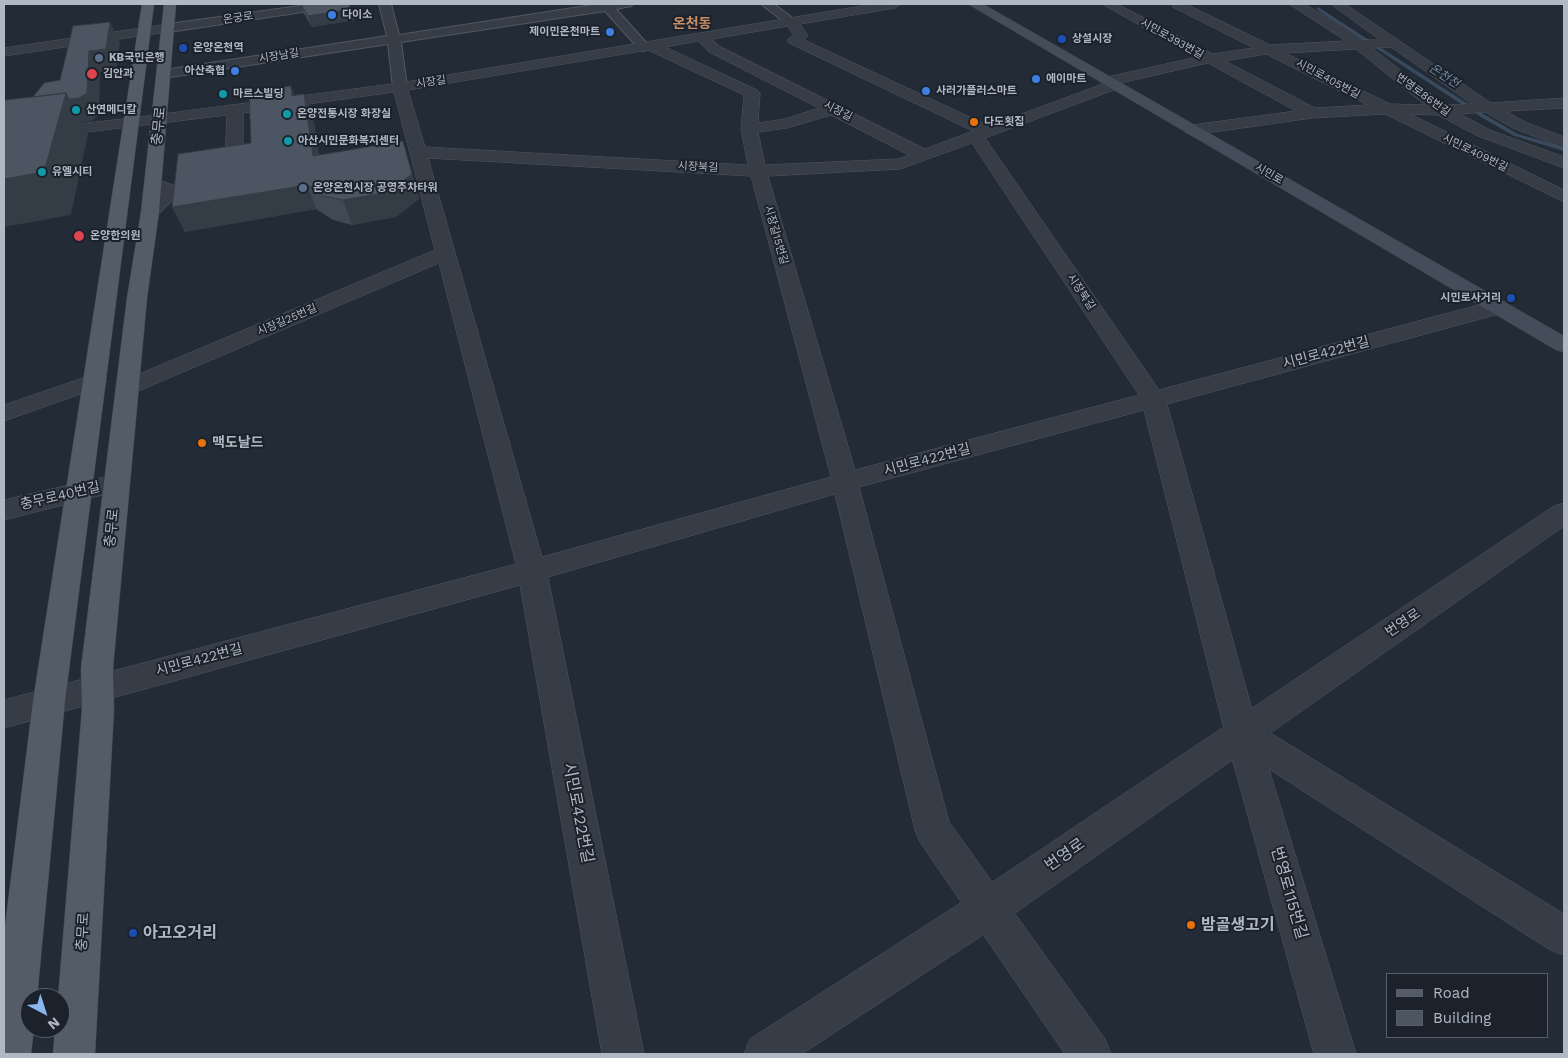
<!DOCTYPE html>
<html>
<head>
<meta charset="utf-8">
<style>
  body { margin:0 }
  #map { position:relative; width:1568px; height:1058px; overflow:hidden; background:#222b36; font-family:"Work Sans",sans-serif }
  canvas { display:block }
  .frame { position:absolute; inset:0; border:5px solid #b0b8c3; pointer-events:none }
  .legend { position:absolute; left:1386px; top:973px; width:162px; height:65px; box-sizing:border-box; background:#1b222b; border:1px solid #575e68; margin:0; padding:6px 9px; list-style:none; font-size:15px; color:#b0b8c3 }
  .legend li { display:flex; align-items:center; gap:10px; height:25px }
  .legend b { width:25px; border:1px solid #575e68 }
  .north { position:absolute; left:20px; top:988px; width:50px; height:50px; box-sizing:border-box; background:#1b222b; border:1px solid #575e68; border-radius:50%; rotate:140deg; font-size:14px; font-weight:700; line-height:20px; text-align:center; color:#b0b8c3 }
  .north::after { content:''; display:block; margin:auto; width:18px; height:22px; background:#8ab5ee; clip-path:polygon(50% 0,100% 100%,50% 72%,0 100%) }
</style>
</head>
<body>
<div id="map">
<canvas width="1568" height="1058"></canvas>
<div class="frame"></div>
<ul class="legend">
<li><b style="height:6px;background:#545c67"></b>Road</li>
<li><b style="height:14px;background:#4b5662"></b>Building</li>
</ul>
<div class="north">N</div>
</div>
<script>
const ctx = document.querySelector('canvas').getContext('2d');
ctx.lineJoin = 'round';
const shape = rows => new Path2D(rows.map(r => 'M' + r).join(''));
function paint(path, color) { ctx.fillStyle = color; ctx.fill(path, 'evenodd'); }
function stroke(path, color, width, dash) { ctx.strokeStyle = color; ctx.lineWidth = width; ctx.lineCap = dash ? 'butt' : 'round'; ctx.setLineDash(dash || []); ctx.stroke(path); }
function write(font, color, halo, rows, align = 'center') {
  ctx.font = font + ' "Work Sans","Noto Sans KR",sans-serif'; ctx.lineWidth = 4; ctx.setLineDash([]); ctx.textBaseline = 'middle'; ctx.strokeStyle = halo; ctx.fillStyle = color; for (const [text, x, y, turn = 0] of rows) {
    ctx.save(); ctx.translate(x, y); ctx.rotate((+turn || 0) * Math.PI / 180); ctx.textAlign = isNaN(turn) ? turn : align; if (halo) ctx.strokeText(text, 0, 0); ctx.fillText(text, 0, 0); ctx.restore();
  }
}
const stream = shape([
  [1318,7,1485,115,1518,134,1564,147,1564,151,1514,136,1481,117,1316,9,1318,7]
]);
const pedestrian = shape([
  [314,4,342,4,336,7,169,32,163,28,169,24,314,4],
  [379,4,391,4,399,35,599,4,633,4,631,6,616,9,650,47,644,51,640,50,605,11,401,42,407,87,400,91,393,87,388,44,164,78,157,74,164,70,387,36,379,4],
  [761,4,774,4,798,22,792,26,788,25,761,4]
]);
const minor = shape([
  [874,4,901,4,895,8,800,24,808,36,804,40,989,126,1103,84,1101,81,1103,78,1197,57,1102,4,1117,4,1213,54,1254,48,1173,7,1171,4,1186,4,1270,45,1346,41,1289,4,1304,4,1348,29,1362,40,1380,40,1331,4,1345,4,1491,103,1564,98,1564,108,1506,111,1525,122,1564,137,1564,148,1513,128,1485,112,1460,114,1490,130,1564,157,1564,168,1478,136,1438,115,1410,114,1564,190,1564,202,1385,114,1312,118,1192,135,1186,133,1184,130,1192,125,1296,111,1208,63,1120,83,1121,85,1119,88,985,138,1159,390,1490,302,1498,301,1506,302,1509,307,1506,312,1167,404,1256,724,1564,914,1564,955,1550,950,1269,769,1356,1054,1314,1054,1225,733,1144,410,859,487,949,822,1105,1039,1111,1054,1065,1054,920,842,915,830,835,494,548,577,644,1054,602,1054,520,585,4,728,4,700,516,564,439,263,136,392,128,394,120,392,116,387,120,382,435,250,394,92,243,113,243,163,240,167,234,168,228,167,225,163,227,115,4,142,4,132,132,118,400,83,874,4],
  [788,26,793,35,787,40,789,43,973,131,925,149,719,46,712,39,788,26],
  [698,41,709,52,819,108,785,119,758,123,760,93,757,90,665,47,698,41],
  [1391,47,1472,104,1445,105,1372,48,1391,47],
  [1356,49,1425,105,1390,104,1285,53,1356,49],
  [648,50,744,95,741,129,748,165,425,147,408,90,648,50],
  [1266,54,1368,105,1315,108,1225,61,1266,54],
  [831,115,909,155,898,159,765,165,758,132,787,128,831,115],
  [972,143,1139,395,855,470,768,176,900,169,972,143],
  [428,158,751,176,831,477,542,557,428,158],
  [169,24,174,25,176,28,174,31,4,56,4,48,169,24],
  [153,178,179,187,182,191,157,216,150,218,143,216,141,212,161,192,147,187,144,183,147,179,153,178],
  [95,374,103,376,107,381,103,386,4,421,4,405,95,374],
  [117,474,126,477,130,483,126,489,4,520,4,500,117,474]
]);
const tertiary = shape([
  [1564,503,1564,526,1001,923,802,1054,744,1054,750,1039,973,895,1554,506,1564,503]
]);
const secondary = shape([
  [968,4,983,4,1564,336,1564,352,1556,350,968,4]
]);
const primary = shape([
  [142,4,154,4,65,701,37,998,30,998,30,1028,34,1028,31,1054,4,1054,4,934,33,701,142,4],
  [164,4,176,4,159,212,147,298,113,668,114,709,95,1054,53,1054,55,1028,60,1028,60,998,58,998,82,709,81,668,127,298,141,212,164,4]
]);
const wall = shape([
  [299,4,352,4,349,5,352,9,355,20,312,27,304,14,301,4],
  [304,94,313,116,319,155,410,165,419,199,396,217,352,225,333,220,316,209,185,232,172,207,251,143,295,95]
]);
const shadedWall = shape([
  [352,9,355,20,312,27,308,16],
  [110,22,120,43,116,70,100,72,99,115,91,121,82,122,88,134,71,215,4,227,4,179,66,93,89,51],
  [291,86,300,108,292,96],
  [304,94,313,116,322,179,313,156],
  [403,141,419,199,396,217,352,225,343,200],
  [307,185,316,209,185,232,172,207]
]);
const building = shape([
  [301,4,348,4,352,9,308,16,301,4],
  [110,22,106,49,89,51,87,93,79,98,69,99,66,93,33,97,44,83,60,80,73,26,110,22],
  [291,86,292,96,304,94,313,156,403,141,412,174,388,192,343,200,324,196,307,185,172,207,178,154,251,143,249,92,291,86],
  [66,93,44,172,4,179,4,102,6,100,66,93]
]);
const markers = [
  [332,15,5,"#3f7fe0"],
  [610,32,5,"#3f7fe0"],
  [1062,39,5,"#1a4fb4"],
  [183,48,5,"#1a4fb4"],
  [99,58,5,"#5c6f8a"],
  [235,71,5,"#3f7fe0"],
  [92,74,6,"#e0444e"],
  [1036,79,5,"#3f7fe0"],
  [926,91,5,"#3f7fe0"],
  [223,94,5,"#0f9aa8"],
  [76,110,5,"#0f9aa8"],
  [287,114,5,"#0f9aa8"],
  [974,122,5,"#e8710a"],
  [288,141,5,"#0f9aa8"],
  [42,172,5,"#0f9aa8"],
  [303,188,5,"#5c6f8a"],
  [79,236,6,"#e0444e"],
  [1511,298,5,"#1a4fb4"],
  [202,443,5,"#e8710a"],
  [1191,925,5,"#e8710a"],
  [133,933,5,"#1a4fb4"]
];
const farPoinames = [
  ["다이소",342,15],
  ["제이민온천마트",600,32,"right"],
  ["상설시장",1072,39],
  ["온양온천역",193,48],
  ["KB국민은행",109,58],
  ["아산축협",225,71,"right"],
  ["김안과",103,74],
  ["에이마트",1046,79],
  ["사러가플러스마트",936,91],
  ["마르스빌딩",233,94],
  ["산연메디칼",86,110],
  ["온양전통시장 화장실",297,114],
  ["다도횟집",984,122],
  ["아산시민문화복지센터",298,141],
  ["유엘시티",52,172],
  ["온양온천시장 공영주차타워",313,188],
  ["온양한의원",90,236],
  ["시민로사거리",1501,298,"right"]
];
const farStreetnames = [
  ["온궁로",238,18,-8],
  ["시민로393번길",1172,39,29],
  ["시장남길",279,56,-9],
  ["시민로405번길",1328,79,28],
  ["시장길",431,82,-9],
  ["번영로86번길",1423,95,36],
  ["시장길",838,111,27],
  ["시민로409번길",1475,153,26],
  ["시장북길",698,167,3],
  ["시민로",1269,174,30],
  ["시장길15번길",776,235,74],
  ["시장북길",1081,292,56],
  ["시장길25번길",287,320,-23]
];
const farWaternames = [
  ["온천천",1444,76,33]
];
const farQuarternames = [
  ["온천동",692,24]
];
const streetNames = [
  ["충무로",159,126,-84],
  ["시민로422번길",1326,353,-15],
  ["시민로422번길",927,460,-15],
  ["충무로40번길",60,496,-13],
  ["충무로",112,528,-84],
  ["번영로",1403,623,-34],
  ["시민로422번길",199,660,-15],
  ["충무로",83,932,-86]
];
const poiNames = [
  ["맥도날드",212,443]
];
const nearStreetnames = [
  ["시민로422번길",578,813,79],
  ["번영로",1065,855,-35],
  ["번영로115번길",1289,893,74]
];
const nearPoinames = [
  ["밤골생고기",1201,925],
  ["아고오거리",143,933]
];
paint(stream, '#394a5e');
stroke(pedestrian, '#505861', 2);
stroke(minor, '#505861', 1);
stroke(tertiary, '#505861', 1);
stroke(secondary, '#3f4650', 1);
stroke(primary, '#3f4650', 1);
paint(pedestrian, '#363d47');
paint(minor, '#363d47');
paint(tertiary, '#363d47');
paint(secondary, '#444d59');
paint(primary, '#545c67');
paint(wall, '#404a54');
paint(shadedWall, '#343c45');
paint(building, '#4b5662');
stroke(building, '#343c45', 1);
for (const [x, y, r, color] of markers) { const dot = new Path2D(); dot.arc(x, y, r, 0, 2 * Math.PI); ctx.fillStyle = color; ctx.fill(dot); stroke(dot, '#1b222b', 2); }
write('bold 11px', '#b0b8c3', '#1b222b', farPoinames, 'left');
write('11px', '#b0b8c3', '#1b222b', farStreetnames);
write('italic 12px', '#738aa4', '#1b222b', farWaternames);
write('bold 14px', '#c98d65', '#1b222b', farQuarternames);
write('14px', '#b0b8c3', '#1b222b', streetNames);
write('bold 14px', '#b0b8c3', '#1b222b', poiNames, 'left');
write('16px', '#b0b8c3', '#1b222b', nearStreetnames);
write('bold 16px', '#b0b8c3', '#1b222b', nearPoinames, 'left');
</script>
</body>
</html>
